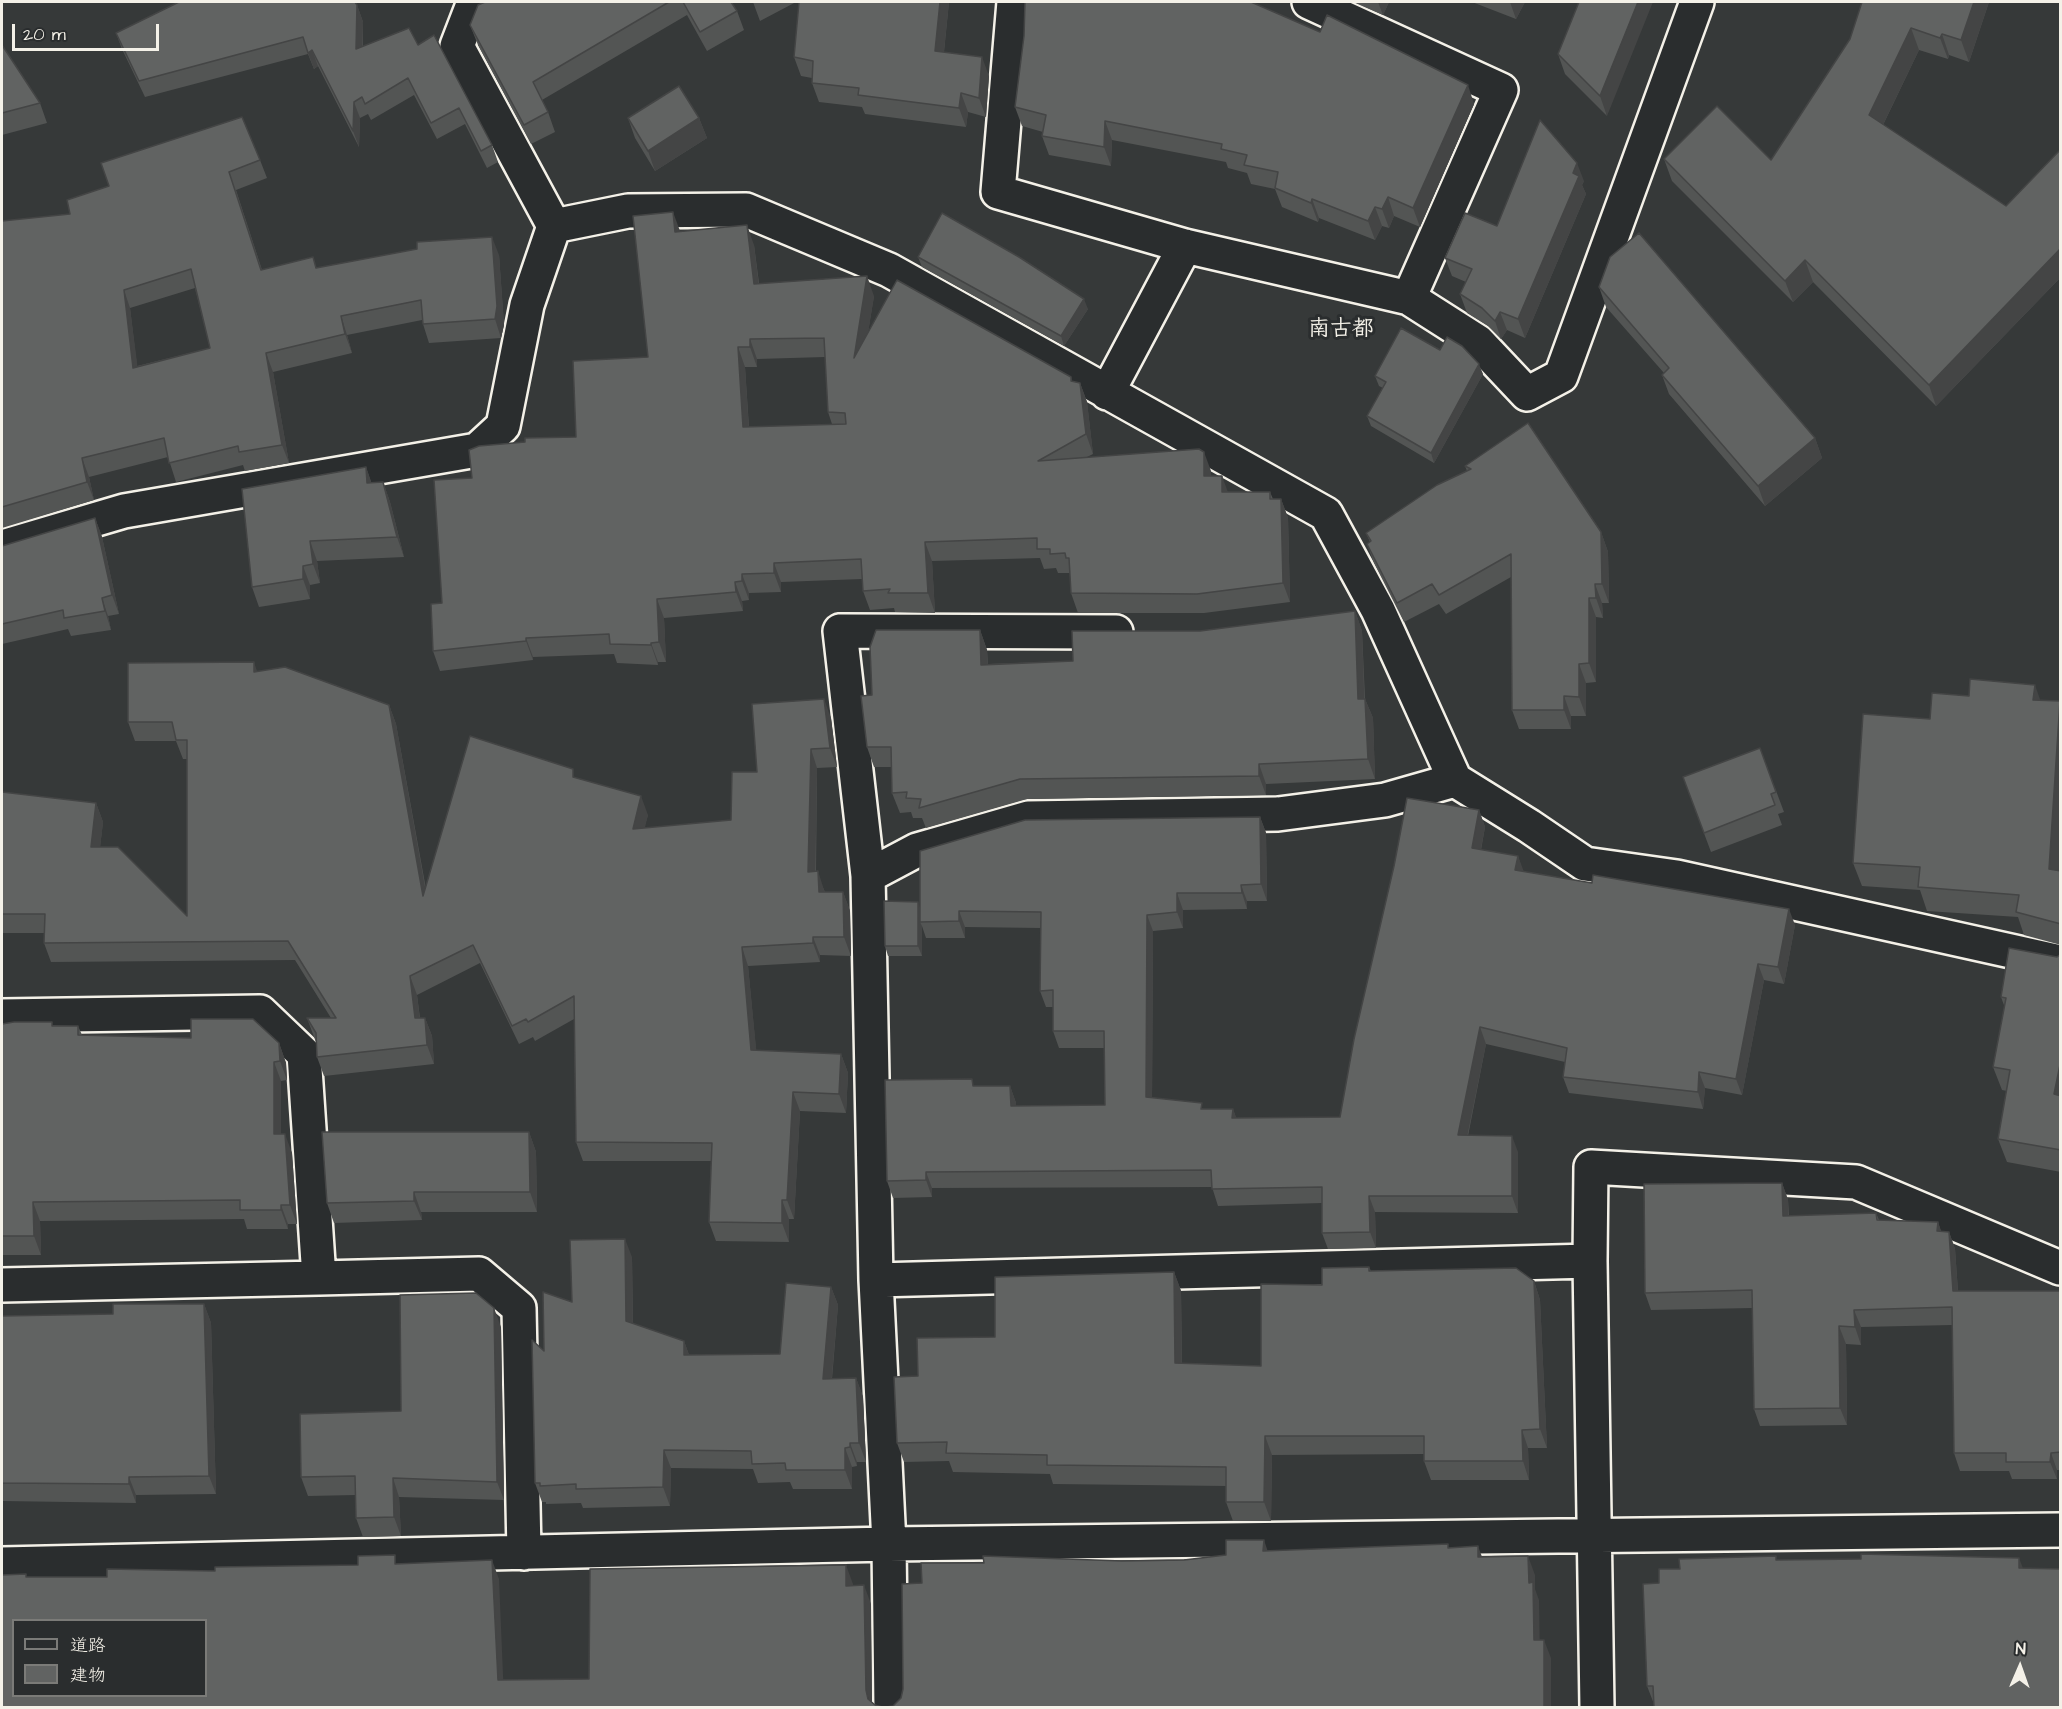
<!DOCTYPE html>
<html>
<head>
<meta charset="utf-8">
<style>
  body { margin:0 }
  #map { position:relative; width:2062px; height:1709px; overflow:hidden; background:#363939; font-family:"Architects Daughter","Klee One",sans-serif }
  canvas { display:block }
  .frame { position:absolute; inset:0; border:3px solid #f4f1e8; pointer-events:none }
  .legend { position:absolute; left:12px; top:1619px; width:195px; height:78px; box-sizing:border-box; background:#2a2d2e; border:2px solid #7b7b78; margin:0; padding:8px 10px; list-style:none; font-size:18px; color:#f4f1e8 }
  .legend li { display:flex; align-items:center; gap:12px; height:30px }
  .legend b { width:30px; border:2px solid #7b7b78 }
  .north { position:absolute; left:1990px; top:1637px; width:60px; height:60px; -webkit-text-stroke:4px #2a2d2e; paint-order:stroke; rotate:2deg; font-size:16px; font-weight:700; line-height:24px; text-align:center; color:#f4f1e8 }
  .north::after { content:''; display:block; margin:auto; width:21px; height:27px; background:#f4f1e8; clip-path:polygon(50% 0,100% 100%,50% 72%,0 100%) }
  .scale { position:absolute; left:12px; top:24px; width:147px; height:27px; box-sizing:border-box; border:3px solid #f4f1e8; border-top:0; padding-left:8px; font-size:18px; line-height:21px; white-space:nowrap; color:#f4f1e8; -webkit-text-stroke:4px #2a2d2e; paint-order:stroke }
</style>
</head>
<body>
<div id="map">
<canvas width="2062" height="1709"></canvas>
<div class="frame"></div>
<ul class="legend">
<li><b style="height:8px;background:#2a2d2e"></b>道路</li>
<li><b style="height:16px;background:#616362"></b>建物</li>
</ul>
<div class="north">N</div>
<div class="scale">20 m</div>
</div>
<script>
const ctx = document.querySelector('canvas').getContext('2d');
ctx.lineJoin = 'round';
const shape = rows => new Path2D(rows.map(r => 'M' + r).join(''));
function stroke(path, color, width, dash) { ctx.strokeStyle = color; ctx.lineWidth = width; ctx.lineCap = dash ? 'butt' : 'round'; ctx.setLineDash(dash || []); ctx.stroke(path); }
function paint(path, color) { ctx.fillStyle = color; ctx.fill(path, 'evenodd'); }
function write(font, color, halo, rows, align = 'center') {
  ctx.font = font + ' "Architects Daughter","Klee One",sans-serif'; ctx.lineWidth = 6; ctx.setLineDash([]); ctx.textBaseline = 'middle'; ctx.strokeStyle = halo; ctx.fillStyle = color; for (const [text, x, y, turn = 0] of rows) {
    ctx.save(); ctx.translate(x, y); ctx.rotate((+turn || 0) * Math.PI / 180); ctx.textAlign = isNaN(turn) ? turn : align; if (halo) ctx.strokeText(text, 0, 0); ctx.fillText(text, 0, 0); ctx.restore();
  }
}
const street = shape([
  [1014,2,998,192,1185,246,1409,298,1501,90,1309,2],
  [554,226,628,211,746,210,889,270,1326,514,1378,610,1455,780,1529,826,1585,864,1677,877,2060,962],
  [1409,298,1478,342,1527,394,1561,376,1697,2],
  [1107,393,1185,246],
  [2,547,124,511,477,450,503,426,527,305,554,226,457,46,474,2],
  [868,876,917,850,1028,818,1278,814,1385,800,1455,780],
  [2,1016,260,1012,304,1054,319,1278,2,1285],
  [1590,1261,1591,1167,1856,1182,2060,1268],
  [319,1278,479,1274,519,1308,524,1553],
  [876,1280,1590,1261,1597,1708],
  [2,1564,889,1544,2060,1530],
  [891,1708,889,1544,876,1280,868,876,840,631,1116,632]
]);
const wall = shape([
  [485,2,731,2,737,11,744,30,707,51,687,15,542,100,548,112,555,132,531,144,478,45,470,25],
  [753,2,796,2,760,21],
  [799,2,949,2,944,52,989,76,986,117,968,112,966,127,865,114,862,107,819,102,812,83,812,78,801,76,794,57],
  [1353,2,1389,2,1383,15],
  [1472,2,1525,2,1516,19],
  [1579,2,1607,116,1565,74,1558,54],
  [1862,2,1989,2,1969,62,1949,55,1948,59,1919,50,1883,125,2006,206,2061,149,2061,277,1936,406,1813,282,1793,302,1672,181,1664,159,1771,160,1850,39],
  [357,5,363,22,363,46,418,45,492,145,498,162,487,168,465,124,437,139,414,95,371,120,368,114,360,118,359,147,318,66,314,69,308,54,145,97,122,49,116,33],
  [1024,36,1474,104,1420,227,1394,216,1389,228,1382,226,1375,240,1319,218,1318,222,1282,207,1275,189,1251,184,1247,173,1228,168,1226,162,1112,140,1111,166,1049,155,1042,136,1043,132,1022,126,1015,107],
  [2,45,40,103,47,123,2,135],
  [628,118,699,118,707,138,655,171,635,138],
  [260,160,267,178,236,190,262,270,317,268,499,255,504,325,501,338,429,343,423,324,422,320,347,335,352,353,273,372,289,463,245,471,243,465,176,482,168,457,89,477,94,500,2,528,2,221,70,214],
  [195,288,210,348,137,366,130,308],
  [1584,181,1582,185,1586,194,1525,338,1507,330,1501,339,1488,326,1467,313,1460,294,1466,282,1452,276,1445,258,1497,226],
  [680,232,754,245,759,283,874,296,868,332,1071,377,1072,382,1080,383,1087,402,1093,454,1087,457,1211,471,1211,476,1228,492,1270,492,1273,499,1281,499,1288,518,1290,602,1204,613,1078,613,1071,593,1070,573,1058,573,1056,568,1044,569,1040,558,932,561,935,613,895,612,894,608,870,610,863,591,862,579,781,582,781,592,749,593,749,600,742,601,743,611,664,618,666,662,658,662,658,665,617,663,614,654,533,657,533,660,440,671,433,651,442,603,472,478,525,442,576,437,648,357],
  [825,357,828,412,832,424,749,427,745,367,757,367,757,359],
  [918,257,1088,309,1064,346,922,267],
  [1599,287,1815,438,1822,458,1765,506,1669,394,1662,375,1664,373,1606,307],
  [1440,350,1483,374,1434,463,1371,426,1367,416,1383,388,1379,386,1375,376],
  [1465,466,1601,532,1608,552,1609,603,1602,603,1603,618,1596,617,1596,682,1586,683,1586,716,1571,716,1571,729,1519,729,1512,710,1511,577,1446,614,1439,604,1404,622,1374,563,1367,544,1370,542,1366,533,1467,471],
  [366,467,371,482,383,482,390,502,404,557,317,561,320,583,310,585,310,599,259,607,252,587],
  [95,518,102,537,119,614,108,616,111,630,71,636,68,629,2,644,2,546],
  [1355,611,1362,631,1365,699,1373,718,1375,779,1266,784,1266,795,1027,799,926,828,922,818,913,818,911,812,900,813,892,793,892,767,874,767,867,747,872,695,980,630,987,650,988,664,1073,661,1200,631],
  [257,672,389,705,396,724,426,889,577,778,648,815,644,828,731,820,757,772,831,718,837,767,817,768,816,872,825,892,843,892,850,911,851,956,820,955,820,962,748,966,756,1050,841,1054,848,1073,846,1113,800,1111,794,1219,789,1219,789,1242,716,1241,709,1222,711,1161,583,1161,576,1142,574,1019,535,1041,533,1037,519,1044,480,963,417,995,420,1018,425,1018,432,1036,434,1064,324,1076,317,1057,316,1042,314,1037,307,1018,331,1018,295,960,51,962,44,943,44,933,2,933,2,792,96,803,103,822,100,847,187,916,187,759,183,759,176,741,135,741,128,722],
  [2040,700,2060,701,2061,845,2059,870,2061,871,2061,945,2024,935,2018,917,1927,911,1920,890,1862,886,1853,863,1930,719],
  [1760,748,1784,812,1778,814,1782,825,1711,852,1683,777],
  [1479,810,1485,827,1481,850,1518,856,1523,872,1795,925,1784,984,1764,980,1742,1095,1705,1088,1703,1109,1569,1093,1563,1077,1565,1062,1486,1044,1468,1136,1518,1152,1518,1213,1375,1212,1376,1248,1328,1249,1322,1233,1322,1203,1218,1206,1212,1187,932,1188,932,1197,893,1198,887,1181,975,1086,1010,1086,1016,1103,1016,1106,1105,1105,1104,1048,1059,1048,1053,1031,1053,1007,1046,1007,1040,991,1041,928,965,927,965,938,926,938,922,926,922,956,888,956,885,946,920,907,1260,817,1266,833,1267,901,1247,901,1247,909,1183,910,1183,928,1153,931,1152,1097,1204,1109,1233,1109,1236,1118,1340,1117],
  [2061,954,2061,1172,2007,1162,1998,1139,2007,1091,2002,1090,1993,1067,2005,1008,2001,997],
  [2,1024,78,1026,82,1035,279,1043,286,1063,287,1080,281,1081,281,1134,292,1153,297,1224,288,1224,288,1229,247,1229,244,1219,40,1221,41,1255,2,1255],
  [529,1132,536,1152,537,1212,421,1212,422,1220,334,1223,327,1203],
  [1782,1183,1788,1200,1789,1216,1876,1213,1879,1220,1938,1222,1941,1232,1949,1232,1955,1249,1958,1291,2061,1291,2061,1470,2057,1470,2057,1479,2012,1479,2009,1471,1960,1471,1954,1453,1952,1325,1861,1327,1861,1345,1846,1344,1847,1425,1760,1426,1754,1409,1752,1308,1651,1310,1645,1293],
  [632,1257,633,1324,684,1341,689,1355,780,1354,831,1287,838,1305,832,1379,856,1378,863,1397,866,1462,857,1462,857,1466,852,1467,852,1489,793,1489,790,1482,758,1483,753,1469,671,1468,670,1506,583,1508,581,1503,546,1504,546,1502,542,1502,535,1483,544,1351,572,1302],
  [1369,1267,1371,1271,1534,1281,1540,1300,1547,1448,1528,1448,1529,1480,1431,1480,1424,1461,1424,1454,1272,1455,1271,1521,1233,1521,1226,1502,1226,1486,1053,1484,1050,1474,953,1472,949,1461,904,1462,897,1443,918,1376,995,1337,1174,1272,1181,1291,1182,1363,1261,1366,1322,1285],
  [204,1304,211,1323,216,1494,136,1495,136,1503,2,1501,2,1316,113,1314],
  [501,1327,504,1500,399,1497,401,1536,363,1537,356,1518,356,1495,308,1496,301,1477,401,1411],
  [2019,1558,1654,1704,1647,1686,1659,1583,1777,1560]
]);
const shadedWall = shape([
  [940,2,949,2,942,70,935,51],
  [1378,2,1389,2,1383,15],
  [1510,2,1525,2,1516,19],
  [1638,2,1653,2,1607,116,1600,96],
  [1974,2,1989,2,1969,62,1961,40],
  [357,5,363,22,362,65,356,49],
  [1911,28,1919,50,1877,137,1869,115],
  [1942,34,1949,55,1948,59,1940,38],
  [312,50,318,66,314,69,308,53],
  [982,57,989,76,986,117,979,98],
  [1468,85,1474,104,1420,227,1413,208],
  [961,93,968,112,966,127,959,108],
  [354,102,360,118,359,147,353,131],
  [699,118,707,138,655,171,648,151],
  [1105,121,1112,140,1111,166,1104,147],
  [1577,163,1584,181,1582,185,1586,194,1525,338,1518,319],
  [1388,197,1394,216,1389,228,1382,209],
  [1312,199,1319,218,1318,222,1311,203],
  [1375,207,1382,226,1375,240,1368,221],
  [673,212,680,231,682,252,675,232],
  [747,225,754,245,761,303,754,284],
  [492,237,499,255,504,325,501,338,495,319],
  [2061,248,2061,277,1936,406,1929,385],
  [1805,260,1813,282,1793,302,1785,281],
  [867,276,874,296,861,377,854,358],
  [124,290,130,308,140,386,133,368],
  [1084,299,1088,309,1064,346,1061,336],
  [1500,312,1507,330,1501,339,1495,321],
  [341,316,347,335,352,353,345,334],
  [750,339,757,359,757,367,750,347],
  [738,347,745,367,750,446,743,427],
  [266,353,273,372,289,463,282,445],
  [1479,364,1483,374,1434,463,1431,453],
  [1080,383,1087,402,1093,454,1086,434],
  [1815,438,1822,458,1765,506,1758,486],
  [1204,452,1211,471,1211,496,1204,476],
  [82,458,89,477,94,500,87,482],
  [366,467,373,487,367,483],
  [1222,476,1229,495,1222,492],
  [383,482,390,502,404,557,397,537],
  [1281,499,1288,518,1290,602,1283,583],
  [95,518,102,537,119,614,112,595],
  [1601,532,1608,552,1609,603,1602,584],
  [310,541,317,561,320,583,313,564],
  [925,542,932,561,935,613,928,593],
  [774,563,781,582,781,592,774,573],
  [303,566,310,585,310,599,303,579],
  [742,574,749,593,749,600,742,581],
  [735,582,742,601,743,611,736,592],
  [1595,584,1602,603,1603,618,1596,598],
  [102,598,108,616,111,630,105,611],
  [1589,598,1596,617,1596,682,1589,663],
  [657,599,664,618,666,662,659,642],
  [1355,611,1362,631,1365,719,1358,699],
  [980,630,987,650,989,685,981,665],
  [526,638,533,657,533,660,526,641],
  [651,643,658,662,658,665,651,645],
  [254,662,260,680,254,672],
  [1579,664,1586,683,1586,716,1579,697],
  [2035,685,2043,708,2033,700],
  [1564,696,1571,716,1571,729,1564,710],
  [824,699,831,718,837,767,830,748],
  [1365,699,1373,718,1375,779,1368,759],
  [2060,701,2061,845,2057,892,2049,869],
  [389,705,396,724,430,915,423,896],
  [811,749,817,768,815,891,808,872],
  [1259,764,1266,784,1266,795,1259,776],
  [641,796,648,815,640,848,633,829],
  [96,803,103,822,98,866,91,847],
  [1479,810,1485,827,1478,864,1472,848],
  [1260,817,1266,833,1267,901,1261,884],
  [1518,856,1524,872,1515,870],
  [818,871,824,890,826,911,819,892],
  [1241,885,1247,901,1247,909,1242,893],
  [843,892,850,911,851,956,844,937],
  [1177,893,1183,910,1183,928,1177,912],
  [918,902,922,912,920,922,922,926,922,956,918,946],
  [1789,909,1795,925,1784,984,1778,967],
  [959,911,965,927,965,938,959,921],
  [1147,915,1153,931,1152,1113,1146,1097],
  [813,937,820,955,820,962,813,943],
  [742,947,748,966,758,1068,751,1050],
  [1758,964,1764,980,1742,1095,1736,1079],
  [410,976,417,995,422,1037,415,1018],
  [425,1018,432,1036,434,1064,427,1045],
  [1480,1027,1486,1044,1464,1152,1458,1135],
  [279,1043,286,1063,287,1080,280,1061],
  [841,1054,848,1073,846,1113,839,1094],
  [2061,1060,2061,1113,2054,1094],
  [274,1062,281,1081,281,1153,274,1134],
  [1699,1072,1705,1088,1703,1109,1698,1092],
  [1010,1086,1016,1103,1017,1122,1011,1106],
  [793,1092,800,1111,794,1219,787,1200],
  [1233,1109,1239,1125,1232,1118],
  [529,1132,536,1152,537,1212,530,1192],
  [285,1134,292,1153,297,1224,290,1205],
  [1512,1136,1518,1152,1518,1213,1512,1196],
  [926,1172,932,1188,932,1197,926,1180],
  [1782,1183,1788,1200,1789,1234,1783,1216],
  [414,1192,421,1212,422,1220,414,1201],
  [1369,1196,1375,1212,1376,1248,1370,1232],
  [782,1200,789,1219,789,1242,782,1223],
  [33,1202,40,1221,41,1255,34,1236],
  [281,1205,288,1224,288,1229,281,1210],
  [1938,1222,1944,1239,1937,1231],
  [1949,1232,1955,1249,1959,1308,1953,1291],
  [625,1239,632,1257,633,1340,626,1321],
  [1174,1272,1181,1291,1182,1381,1175,1363],
  [1534,1281,1540,1300,1547,1448,1540,1429],
  [831,1287,838,1305,830,1398,823,1379],
  [204,1304,211,1323,216,1494,209,1476],
  [494,1308,501,1327,504,1500,497,1482],
  [1854,1310,1861,1327,1861,1345,1855,1327],
  [1839,1326,1846,1344,1847,1425,1840,1408],
  [684,1341,691,1360,684,1355],
  [856,1378,863,1397,866,1462,859,1443],
  [1522,1430,1528,1448,1529,1480,1523,1461],
  [1265,1436,1272,1455,1271,1521,1264,1502],
  [850,1443,857,1462,857,1466,850,1447],
  [845,1448,852,1467,852,1489,845,1470],
  [664,1450,671,1468,670,1506,663,1487],
  [2051,1453,2057,1470,2057,1479,2050,1462],
  [129,1477,136,1495,136,1503,129,1484],
  [393,1478,399,1497,401,1536,394,1517],
  [1264,1540,1270,1558,1263,1551],
  [1478,1546,1485,1565,1478,1557],
  [1528,1556,1535,1575,1535,1589,1539,1600,1540,1659,1534,1640,1529,1583],
  [2019,1558,2026,1576,2019,1568],
  [492,1560,499,1579,504,1699,498,1680],
  [846,1565,853,1584,853,1604,846,1586],
  [864,1585,871,1604,872,1707,871,1707,866,1690],
  [1544,1640,1551,1658,1551,1707,1544,1707]
]);
const building = shape([
  [179,2,355,2,357,5,356,49,409,28,418,45,434,35,492,145,481,151,459,108,431,123,408,78,365,104,362,97,354,102,353,131,312,50,308,53,303,37,139,81,116,33,179,2],
  [485,2,669,2,533,82,548,112,524,125,470,25,478,5,485,2],
  [683,2,731,2,737,11,700,32,683,2],
  [799,2,940,2,935,51,982,57,979,98,961,93,959,108,858,95,859,88,812,83,813,61,794,57,799,2],
  [1025,2,1251,2,1320,32,1327,15,1468,85,1413,208,1388,197,1382,209,1375,207,1368,221,1312,199,1311,203,1275,188,1278,172,1244,165,1247,155,1221,149,1222,144,1105,121,1104,147,1042,136,1046,115,1015,107,1024,36,1025,2],
  [1579,2,1638,2,1600,96,1558,54,1579,2],
  [1862,2,1974,2,1961,40,1942,34,1940,38,1911,28,1869,115,2006,206,2061,149,2061,248,1929,385,1805,260,1785,281,1664,159,1717,106,1771,160,1850,39,1862,2],
  [2,45,40,103,2,113,2,45],
  [679,86,699,118,648,151,628,118,679,86],
  [242,117,260,160,229,172,261,270,313,257,316,268,417,249,417,242,492,237,497,306,495,319,423,324,421,300,341,316,345,334,266,353,282,445,239,452,238,446,169,463,164,438,82,458,87,482,2,507,2,221,70,214,67,200,109,186,101,163,242,117],
  [191,269,210,348,133,368,124,290,191,269],
  [1540,120,1577,163,1573,173,1579,176,1518,319,1500,312,1495,321,1482,308,1460,294,1472,269,1445,258,1465,213,1497,226,1540,120],
  [673,212,675,232,747,225,754,284,867,276,854,358,897,280,1071,377,1071,381,1080,383,1086,434,1038,461,1199,449,1204,452,1204,476,1222,476,1222,492,1270,492,1270,499,1281,499,1283,583,1197,594,1071,593,1069,558,1066,558,1065,553,1050,554,1050,549,1037,549,1037,538,925,542,928,593,888,593,890,589,863,591,861,559,774,563,774,573,742,574,742,581,735,582,736,592,657,599,659,642,651,643,651,645,610,644,609,634,526,638,526,641,433,651,431,604,442,603,434,480,472,478,469,450,479,446,525,442,525,438,576,437,573,361,648,357,633,216,673,212],
  [824,338,828,412,845,413,846,424,743,427,738,347,750,347,750,339,824,338],
  [942,213,1019,257,1084,299,1061,336,918,257,942,213],
  [1639,233,1815,438,1758,486,1662,375,1669,368,1599,287,1610,257,1639,233],
  [1401,328,1440,350,1447,337,1462,346,1479,364,1431,453,1367,416,1386,382,1375,376,1401,328],
  [1528,423,1601,532,1602,584,1595,584,1596,598,1589,598,1589,663,1579,664,1579,697,1564,696,1564,710,1512,710,1511,554,1439,595,1432,584,1397,603,1367,544,1371,541,1366,533,1437,485,1471,469,1465,466,1528,423],
  [366,467,367,483,383,482,397,537,310,541,313,564,303,566,303,579,252,587,242,489,366,467],
  [95,518,112,595,102,598,105,611,64,618,63,610,2,624,2,546,95,518],
  [1355,611,1358,699,1365,699,1368,759,1259,764,1259,776,1020,779,919,808,921,799,906,798,907,792,892,793,891,747,867,747,861,696,872,695,870,647,876,630,980,630,981,665,1073,661,1072,631,1200,631,1355,611],
  [254,662,254,672,285,667,389,705,423,896,470,736,573,769,573,777,641,796,633,829,731,820,732,772,757,772,752,704,824,699,830,748,811,749,808,872,818,871,819,892,843,892,844,937,813,937,813,943,742,947,751,1050,841,1054,839,1094,793,1092,787,1200,782,1200,782,1223,709,1222,712,1143,576,1142,574,996,528,1022,526,1019,512,1026,473,945,410,976,415,1018,425,1018,427,1045,317,1057,316,1033,307,1018,336,1018,288,941,44,943,45,914,2,914,2,792,96,803,91,847,118,847,187,916,187,740,176,740,172,722,128,722,128,663,254,662],
  [1970,679,2035,685,2033,700,2060,701,2049,869,2061,871,2061,924,2016,912,2019,895,1918,887,1920,867,1853,863,1863,714,1930,719,1932,693,1969,696,1970,679],
  [1760,748,1776,792,1771,794,1775,805,1704,833,1683,777,1760,748],
  [1407,798,1479,810,1472,848,1518,856,1515,870,1592,883,1593,875,1789,909,1778,967,1758,964,1736,1079,1699,1072,1698,1092,1563,1077,1567,1048,1480,1027,1458,1135,1512,1136,1512,1196,1369,1196,1370,1232,1322,1233,1322,1187,1212,1189,1211,1170,926,1172,926,1180,887,1181,885,1080,972,1079,973,1086,1010,1086,1011,1106,1105,1105,1104,1031,1053,1031,1053,990,1040,991,1041,912,959,911,959,921,920,922,920,851,1025,820,1260,817,1261,884,1241,885,1242,893,1177,893,1177,912,1147,915,1146,1097,1202,1103,1201,1109,1233,1109,1232,1118,1340,1117,1354,1039,1394,866,1407,798],
  [884,901,918,902,918,946,885,946,884,901],
  [2009,948,2057,957,2061,954,2061,1060,2054,1094,2061,1096,2061,1150,1998,1139,2010,1070,1993,1067,2006,998,2001,997,2009,948],
  [191,1019,253,1019,279,1043,280,1061,274,1062,274,1134,285,1134,290,1205,281,1205,281,1210,240,1210,240,1200,33,1202,34,1236,2,1236,2,1024,14,1022,52,1022,52,1026,78,1026,78,1035,191,1038,191,1019],
  [322,1132,529,1132,530,1192,414,1192,414,1201,327,1203,322,1132],
  [1782,1183,1783,1216,1876,1213,1877,1220,1938,1222,1937,1231,1949,1232,1953,1291,2061,1291,2061,1452,2051,1453,2050,1462,2006,1462,2006,1453,1954,1453,1952,1307,1854,1310,1855,1327,1839,1326,1840,1408,1754,1409,1752,1290,1645,1293,1644,1184,1782,1183],
  [625,1239,626,1321,684,1341,684,1355,780,1354,786,1283,831,1287,823,1379,856,1378,859,1443,850,1443,850,1447,845,1448,845,1470,786,1470,785,1463,752,1464,751,1451,664,1450,663,1487,576,1489,576,1484,540,1486,540,1483,535,1483,532,1340,544,1351,543,1292,572,1302,570,1240,625,1239],
  [1369,1267,1369,1271,1516,1268,1534,1281,1540,1429,1522,1430,1523,1461,1424,1461,1424,1436,1265,1436,1264,1502,1226,1502,1226,1467,1047,1465,1047,1455,946,1453,947,1442,897,1443,894,1377,918,1376,917,1338,995,1337,995,1277,1174,1272,1175,1363,1261,1366,1261,1284,1322,1285,1322,1268,1369,1267],
  [476,1293,494,1308,497,1482,393,1478,394,1517,356,1518,355,1476,301,1477,300,1414,401,1411,400,1295,476,1293],
  [113,1304,204,1304,209,1476,129,1477,129,1484,2,1483,2,1316,113,1314,113,1304],
  [1226,1540,1264,1540,1263,1551,1448,1544,1448,1548,1478,1546,1478,1557,1528,1556,1529,1583,1533,1582,1534,1640,1544,1640,1544,1707,886,1707,893,1706,901,1698,903,1689,902,1584,922,1583,921,1563,984,1563,983,1556,1122,1561,1184,1560,1226,1555,1226,1540],
  [1861,1554,2019,1558,2019,1568,2061,1569,2061,1707,1654,1707,1653,1686,1647,1686,1643,1584,1659,1583,1659,1569,1680,1569,1679,1559,1776,1556,1776,1560,1861,1559,1861,1554],
  [395,1555,395,1564,492,1560,498,1680,589,1679,590,1569,846,1565,846,1586,864,1585,866,1690,868,1699,875,1705,882,1707,2,1707,2,1575,26,1574,26,1577,107,1577,107,1569,215,1571,215,1567,358,1565,358,1556,395,1555],
  [14,1620,206,1620,206,1695,14,1695,14,1620]
]);
const quarterNames = [
  ["南古都",1341,330]
];
stroke(street, '#f4f1e8', 38);
stroke(street, '#2a2d2e', 33);
paint(wall, '#535554');
paint(shadedWall, '#444545');
paint(building, '#616362');
stroke(building, '#444545', 1.5);
write('bold 22px', '#f4f1e8', '#2a2d2e', quarterNames);
</script>
</body>
</html>
